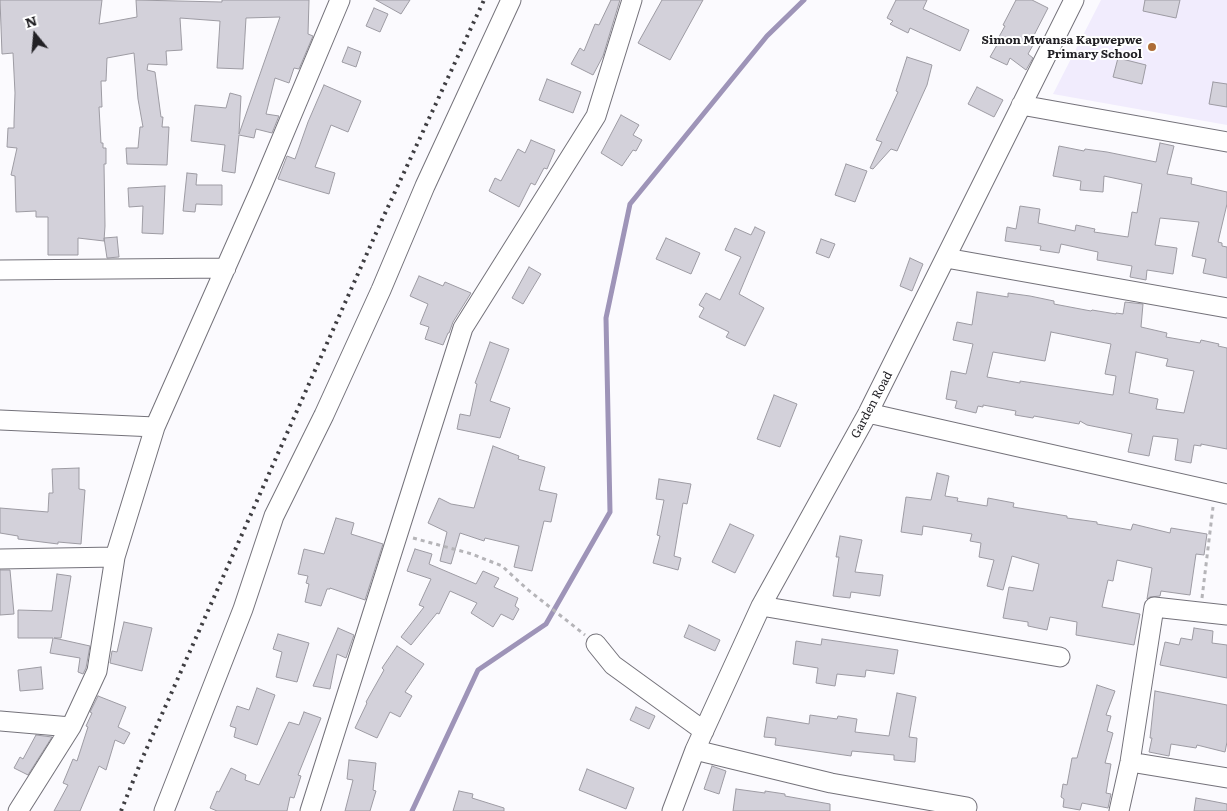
<!DOCTYPE html>
<html>
<head>
<meta charset="utf-8">
<style>
  body { margin:0 }
  #map { position:relative; width:1227px; height:811px; overflow:hidden; background:#fbfafe; font-family:Literata,serif }
  canvas { display:block }
  .north { position:absolute; left:10px; top:10px; width:50px; height:50px; -webkit-text-stroke:4px #fff; paint-order:stroke; rotate:343deg; font-size:14px; font-weight:700; line-height:20px; text-align:center; color:#222125 }
  .north::after { content:''; display:block; margin:auto; width:18px; height:22px; background:#222125; clip-path:polygon(50% 0,100% 100%,50% 72%,0 100%) }
</style>
</head>
<body>
<div id="map">
<canvas width="1227" height="811"></canvas>
<div class="north">N</div>
</div>
<script>
const ctx = document.querySelector('canvas').getContext('2d');
ctx.lineJoin = 'round';
function paint(path, color) { ctx.fillStyle = color; ctx.fill(path, 'evenodd'); }
const shape = rows => new Path2D(rows.map(r => 'M' + r).join(''));
function stroke(path, color, width, dash) { ctx.strokeStyle = color; ctx.lineWidth = width; ctx.lineCap = dash ? 'butt' : 'round'; ctx.setLineDash(dash || []); ctx.stroke(path); }
function write(font, color, halo, rows, align = 'center') {
  ctx.font = font + ' Literata,serif'; ctx.lineWidth = 4; ctx.setLineDash([]); ctx.textBaseline = 'middle'; ctx.strokeStyle = halo; ctx.fillStyle = color; for (const [text, x, y, turn = 0] of rows) {
    ctx.save(); ctx.translate(x, y); ctx.rotate((+turn || 0) * Math.PI / 180); ctx.textAlign = isNaN(turn) ? turn : align; if (halo) ctx.strokeText(text, 0, 0); ctx.fillText(text, 0, 0); ctx.restore();
  }
}
const built = shape([
  [1101,0,1227,0,1227,125,1053,94]
]);
const stream = shape([
  [412,811,478,670,546,624,610,512,606,318,630,204,767,36,804,0]
]);
const building = shape([
  [0,0,102,0,99,24,137,17,136,0,222,2,222,0,309,0,308,34,313,36,299,69,294,68,289,83,275,78,266,114,279,116,272,133,256,129,254,138,239,135,235,173,222,171,225,145,191,141,195,105,226,108,230,93,241,96,239,134,280,17,246,18,243,69,217,68,220,21,180,18,182,50,166,51,167,65,148,64,147,70,155,72,161,117,163,117,162,127,169,127,167,165,127,164,126,148,138,148,140,127,143,127,138,99,134,53,107,58,106,81,101,81,102,107,99,107,101,143,103,143,103,148,106,148,106,164,104,164,105,226,104,241,78,238,78,255,48,255,48,217,36,217,36,211,16,212,15,176,11,175,17,148,7,147,8,128,14,128,14,122,15,93,13,53,2,54,0,0],
  [376,0,410,0,401,14,376,0],
  [611,0,620,0,603,56,593,75,571,64,580,48,584,51,595,24,599,25,611,0],
  [662,0,703,0,670,60,638,43,662,0],
  [896,0,927,0,923,9,969,30,960,51,910,28,908,33,890,24,893,21,887,18,896,0],
  [1016,0,1032,0,1048,8,1030,43,1033,45,1028,54,1033,58,1026,70,1010,58,1007,65,990,57,997,45,995,44,1005,26,1003,25,1016,0],
  [1145,0,1180,0,1176,18,1143,11,1145,0],
  [374,8,388,14,380,32,366,26,374,8],
  [348,47,361,52,356,67,342,62,348,47],
  [907,57,932,65,927,85,897,151,891,149,873,169,870,168,882,142,876,140,898,92,896,91,907,57],
  [1118,58,1146,65,1142,84,1113,77,1118,58],
  [547,79,581,92,573,113,539,100,547,79],
  [1213,82,1227,84,1227,107,1209,104,1213,82],
  [324,85,361,101,348,132,331,125,315,167,335,173,329,194,278,179,287,156,295,159,308,122,324,85],
  [977,87,1003,100,994,117,968,104,977,87],
  [621,115,639,125,633,135,642,140,636,151,633,150,622,166,601,153,621,115],
  [531,140,555,150,547,169,544,168,535,185,531,183,519,207,489,191,495,178,501,181,518,149,525,153,531,140],
  [1160,143,1174,146,1167,174,1192,178,1191,184,1227,192,1227,204,1218,242,1222,243,1222,246,1227,247,1227,278,1203,273,1206,259,1192,256,1199,222,1160,218,1155,245,1177,248,1173,274,1147,270,1146,280,1130,277,1132,266,1097,260,1098,252,1061,244,1059,253,1040,250,1041,246,1005,241,1007,227,1016,229,1020,206,1040,209,1038,223,1075,231,1076,225,1095,229,1094,232,1128,237,1132,212,1137,213,1142,184,1104,176,1103,192,1080,190,1081,181,1053,176,1059,146,1084,151,1085,149,1107,152,1156,162,1160,143],
  [846,164,867,171,855,202,835,195,846,164],
  [187,173,197,174,196,185,222,185,222,205,196,204,195,212,183,211,187,173],
  [165,186,163,234,142,233,143,206,129,207,128,188,165,186],
  [755,227,765,232,739,294,764,308,745,346,726,337,729,332,699,317,704,308,699,305,706,293,720,300,741,257,725,250,735,228,751,235,755,227],
  [117,237,119,257,107,258,104,238,117,237],
  [666,238,700,253,691,274,656,259,666,238],
  [821,239,835,244,829,258,816,253,821,239],
  [910,258,923,264,912,291,900,286,910,258],
  [529,267,541,274,523,304,512,298,529,267],
  [419,276,443,286,445,282,471,293,453,322,449,333,448,333,443,345,425,339,429,327,420,324,428,304,410,296,419,276],
  [977,292,1008,297,1008,293,1030,296,1054,301,1054,304,1091,311,1092,310,1116,314,1116,313,1123,314,1125,302,1143,304,1141,327,1167,333,1166,337,1200,343,1201,340,1219,344,1218,346,1227,348,1227,449,1201,444,1201,446,1194,445,1191,463,1175,460,1178,439,1153,436,1149,456,1128,452,1132,434,1087,425,1080,421,1079,424,1034,416,1033,418,1015,415,1016,411,983,405,983,407,978,406,976,413,955,408,957,401,946,399,951,371,966,374,973,344,953,340,957,322,972,325,977,292],
  [1051,332,1111,344,1105,374,1116,376,1113,395,1020,381,1020,383,987,377,993,352,1045,361,1051,332],
  [1136,352,1168,359,1166,366,1194,371,1184,413,1156,409,1158,399,1129,393,1136,352],
  [490,342,509,349,490,401,510,408,500,438,457,429,460,414,470,416,477,384,475,383,490,342],
  [774,395,797,404,780,447,757,439,774,395],
  [493,446,519,456,518,459,545,467,539,490,557,494,551,522,544,521,532,571,514,567,519,546,485,538,484,541,460,533,451,564,440,561,447,532,428,523,439,498,451,504,474,508,493,446],
  [79,468,79,489,85,490,81,544,58,542,58,544,18,539,18,536,0,533,0,508,48,512,49,493,53,493,52,469,79,468],
  [937,473,949,476,945,496,958,498,957,501,987,506,988,498,1014,503,1013,507,1067,516,1067,518,1097,522,1097,524,1131,530,1133,524,1170,533,1171,528,1207,534,1204,555,1196,554,1190,595,1161,591,1160,596,1150,597,1147,599,1152,568,1117,560,1113,581,1108,580,1102,607,1140,614,1134,645,1076,635,1077,622,1050,617,1047,630,1028,626,1028,622,1003,618,1009,587,1033,591,1039,564,1012,556,1003,590,987,586,994,560,979,557,981,543,970,541,972,534,923,526,922,535,901,532,906,497,931,500,937,473],
  [659,479,691,484,687,504,683,503,674,556,681,558,678,570,653,563,660,536,657,535,664,500,656,499,659,479],
  [336,518,354,523,351,534,383,544,365,600,330,588,330,589,327,589,321,606,305,602,309,584,306,583,308,576,298,574,304,549,324,554,336,518],
  [730,524,754,535,735,573,712,562,730,524],
  [840,536,862,540,855,572,883,575,880,596,851,592,850,598,833,596,839,557,836,557,840,536],
  [415,549,432,554,429,564,476,584,483,571,499,578,494,587,518,598,515,606,519,609,513,620,501,614,493,627,471,613,477,603,450,591,439,614,437,613,411,645,401,637,424,607,419,605,431,579,407,571,415,549],
  [0,570,10,570,14,614,0,615,0,570],
  [57,574,71,576,61,638,54,638,90,646,86,668,83,674,78,672,80,658,50,653,53,638,18,638,18,610,52,611,57,574],
  [124,622,152,628,142,671,110,663,112,651,117,652,124,622],
  [689,625,720,640,715,651,684,637,689,625],
  [338,628,354,635,346,658,337,654,330,689,313,686,338,628],
  [1194,628,1213,631,1212,643,1227,645,1227,678,1160,665,1165,642,1179,645,1181,638,1192,640,1194,628],
  [278,634,309,643,297,682,276,677,282,652,273,649,278,634],
  [822,639,898,650,894,674,866,670,865,677,837,674,835,686,816,683,818,668,793,664,796,641,821,645,822,639],
  [397,646,424,664,405,692,412,696,400,717,390,712,377,738,355,728,367,703,366,702,384,670,382,668,397,646],
  [41,667,43,689,20,691,18,670,41,667],
  [1097,685,1115,691,1106,715,1111,716,1107,731,1113,733,1105,763,1111,764,1106,793,1111,794,1108,808,1082,803,1080,810,1063,807,1064,799,1061,797,1063,784,1067,785,1072,758,1077,758,1097,685],
  [257,688,275,695,257,745,234,737,236,728,230,726,237,706,249,710,257,688],
  [1155,691,1227,705,1227,742,1225,752,1197,745,1196,748,1171,744,1169,756,1149,752,1152,738,1150,738,1155,691],
  [897,693,916,697,909,737,917,738,915,762,894,760,894,755,852,751,851,756,775,745,776,738,764,737,767,717,809,724,810,715,837,719,838,716,857,719,855,732,889,736,897,693],
  [98,696,126,707,118,727,130,733,124,744,115,740,106,770,99,766,80,811,54,811,68,785,63,783,73,759,77,761,88,727,86,726,92,713,90,712,98,696],
  [636,707,655,716,649,729,630,720,636,707],
  [304,712,321,718,298,775,301,776,294,798,290,797,287,811,217,811,210,808,217,791,219,792,231,768,246,775,245,780,259,785,289,722,299,725,304,712],
  [36,735,52,737,28,775,14,768,20,757,23,759,36,735],
  [349,760,376,763,373,790,376,791,370,811,345,811,353,780,347,779,349,760],
  [712,766,726,771,719,794,704,789,712,766],
  [587,769,634,788,626,809,579,790,587,769],
  [736,789,765,793,765,791,785,794,785,796,830,804,830,811,733,811,736,789],
  [459,791,473,794,472,798,504,808,504,811,453,811,459,791],
  [1196,798,1227,804,1227,811,1194,811,1196,798]
]);
const path = shape([
  [413,538,472,554,502,566,527,589,585,635],
  [1202,598,1213,507]
]);
const minor = shape([
  [1021,105,1227,142],
  [946,258,1227,308],
  [0,270,226,268],
  [868,413,1227,494],
  [0,420,155,427],
  [0,559,115,557,155,427,261,188,340,0],
  [761,606,1060,657],
  [596,644,613,665,704,731],
  [0,721,71,727],
  [695,750,831,783,967,807],
  [1130,762,1227,778],
  [18,811,71,727,97,671,115,557],
  [164,811,243,609,274,516,324,415,381,290,425,186,511,0],
  [310,811,463,328,596,116,632,0],
  [672,811,695,750,761,606,868,413,1074,0],
  [1119,811,1130,762,1154,607,1227,615]
]);
const rail = shape([
  [121,811,142,759,381,222,484,0]
]);
const markers = [
  [1152,47,5,"#ae6d37"]
];
const poiNames = [
  ["Simon Mwansa Kapwepwe",1142,40],
  ["Primary School",1142,54]
];
const streetNames = [
  ["Garden Road",872,405,-62]
];
paint(built, '#f1ecfd');
stroke(stream, '#9e94b8', 5);
paint(building, '#d3d1da');
stroke(building, '#9d9ba3', 1);
stroke(minor, '#74727a', 21);
stroke(path, '#b5b4b8', 3, [4, 4]);
stroke(minor, '#fff', 19);
stroke(rail, '#3e3d41', 4, [2.5, 5]);
for (const [x, y, r, color] of markers) { const dot = new Path2D(); dot.arc(x, y, r, 0, 2 * Math.PI); ctx.fillStyle = color; ctx.fill(dot); stroke(dot, '#fff', 2); }
write('bold 12px', '#222125', '#fff', poiNames, 'right');
write('12px', '#222125', '#fff', streetNames);
</script>
</body>
</html>
